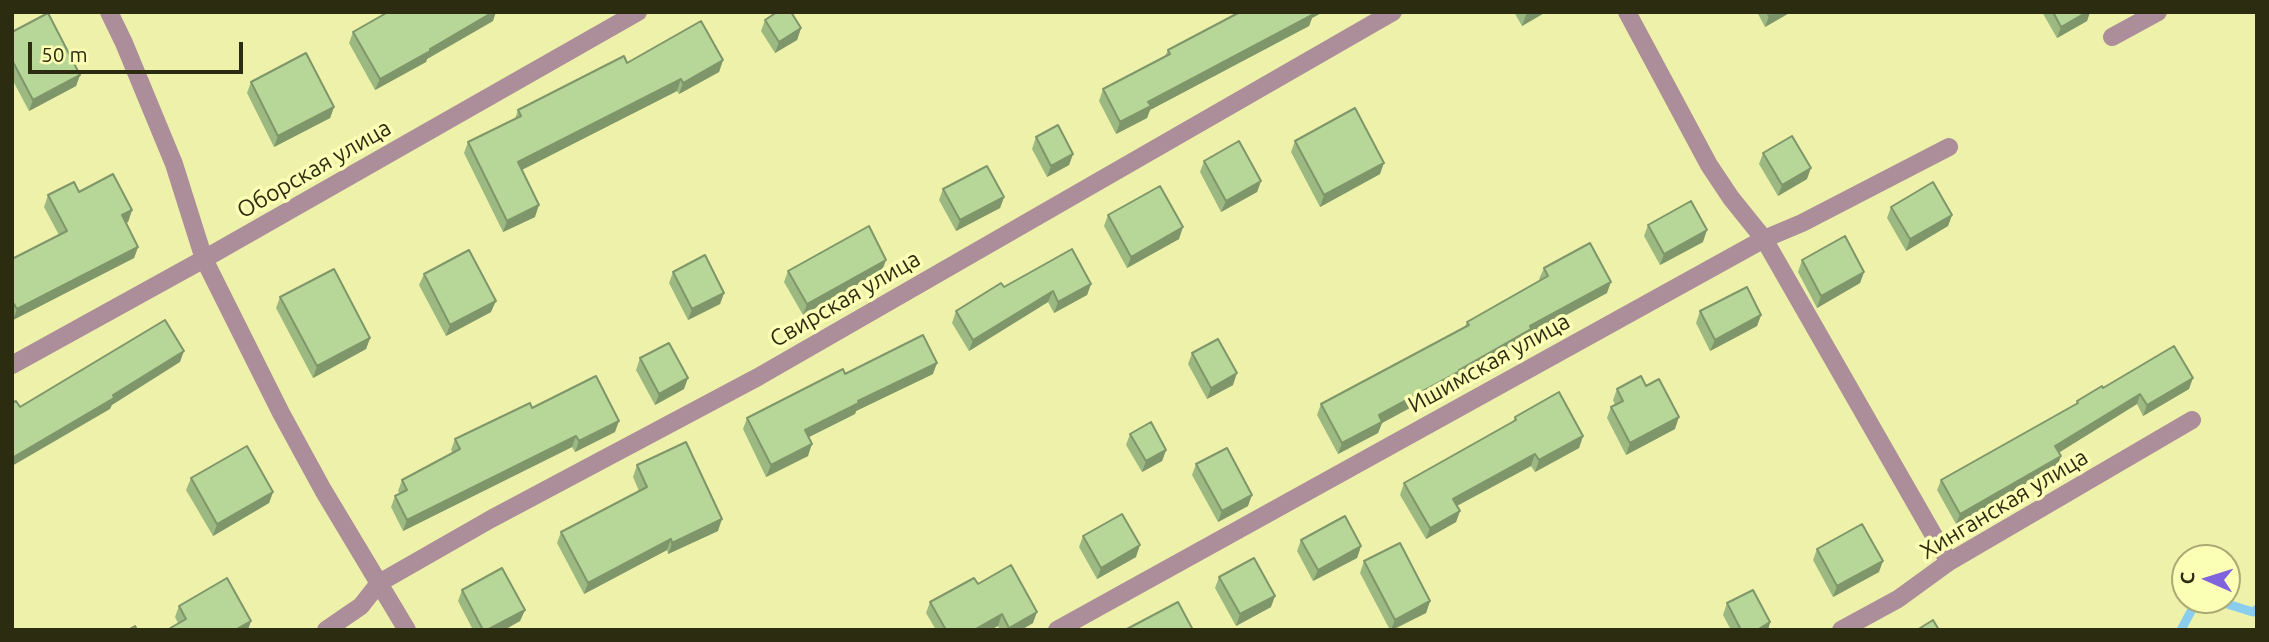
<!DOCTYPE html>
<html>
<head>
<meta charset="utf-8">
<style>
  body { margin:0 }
  #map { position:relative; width:2269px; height:642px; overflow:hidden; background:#eef1a9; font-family:Ubuntu,sans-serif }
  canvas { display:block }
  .frame { position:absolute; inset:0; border:14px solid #2c2d10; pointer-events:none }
  .north { position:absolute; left:2171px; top:544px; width:70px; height:70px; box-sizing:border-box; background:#fbffb6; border:2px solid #a8ab74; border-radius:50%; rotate:273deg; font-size:19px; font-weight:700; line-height:28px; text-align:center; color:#2c2d10 }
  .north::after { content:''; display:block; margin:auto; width:24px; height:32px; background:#7f63de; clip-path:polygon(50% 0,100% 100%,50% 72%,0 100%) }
  .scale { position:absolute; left:28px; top:42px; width:215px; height:32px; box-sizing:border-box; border:4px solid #2c2d10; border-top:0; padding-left:9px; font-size:21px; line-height:24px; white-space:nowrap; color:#2c2d10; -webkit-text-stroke:5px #fbffb6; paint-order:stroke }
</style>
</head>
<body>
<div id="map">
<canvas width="2269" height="642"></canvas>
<div class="frame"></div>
<div class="north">С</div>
<div class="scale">50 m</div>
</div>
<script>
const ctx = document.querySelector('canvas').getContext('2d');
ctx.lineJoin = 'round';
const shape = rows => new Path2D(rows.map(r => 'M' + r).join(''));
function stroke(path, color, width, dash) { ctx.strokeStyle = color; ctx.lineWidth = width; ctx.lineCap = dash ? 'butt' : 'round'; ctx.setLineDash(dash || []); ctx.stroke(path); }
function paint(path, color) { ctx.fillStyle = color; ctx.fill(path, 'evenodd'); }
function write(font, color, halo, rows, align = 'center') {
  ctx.font = font + ' Ubuntu,sans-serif'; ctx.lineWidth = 7; ctx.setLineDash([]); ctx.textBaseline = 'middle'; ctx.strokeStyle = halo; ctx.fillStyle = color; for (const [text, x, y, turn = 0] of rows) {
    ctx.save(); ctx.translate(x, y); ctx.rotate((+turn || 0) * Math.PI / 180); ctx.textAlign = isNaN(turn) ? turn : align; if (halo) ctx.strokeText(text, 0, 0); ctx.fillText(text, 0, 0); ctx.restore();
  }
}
const stream = shape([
  [2214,600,2253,612,2257,609],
  [2181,630,2197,600]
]);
const street = shape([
  [109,12,124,43,174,164,204,259,281,413,323,490,407,630],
  [1627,12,1709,165,1731,198,1764,239,1949,562],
  [2112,37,2158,12],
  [12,365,204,259,638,12],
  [326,630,361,606,379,583,491,519,758,377,1393,12],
  [1057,630,1764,239,1802,223,1949,147],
  [1841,630,1898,599,1949,562,2192,420]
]);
const wall = shape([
  [1238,12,1323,12,1312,18,1309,26,1150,110,1147,118,1116,134,1099,101,1103,89,1165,56,1168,50,1237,14],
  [1514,12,1546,12,1522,26],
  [1757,12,1791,12,1765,27],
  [2042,12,2090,12,2087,21,2057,38],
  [765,20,801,28,797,40,775,53,761,31],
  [493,21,427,59,426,62,375,90,349,43,353,32],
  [12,32,80,75,76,86,29,111,12,79],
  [723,60,719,72,679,94,677,91,521,170,535,217,503,232,464,153,468,142,515,119,518,110,627,63],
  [251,82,334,107,330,118,274,147,247,93],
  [1036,137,1073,154,1069,165,1047,177,1032,149],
  [1295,141,1380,174,1320,207,1291,152],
  [1763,153,1807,179,1778,196,1759,164],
  [1204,161,1261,181,1257,192,1221,212,1200,172],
  [943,189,1004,197,1000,208,956,231,939,200],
  [79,192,132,210,128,222,126,223,138,247,134,258,13,320,12,259,59,235,44,207,48,195],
  [1891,207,1952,215,1948,226,1906,251,1887,218],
  [1108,215,1179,239,1127,268,1104,226],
  [1648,225,1703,242,1660,265,1644,236],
  [1802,260,1864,272,1860,283,1817,308,1798,272],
  [1544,268,1607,293,1529,335,1527,340,1457,380,1456,383,1382,423,1378,433,1338,454,1317,415,1321,404,1465,327,1467,322,1540,280,1539,279],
  [788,271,882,271,803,315,784,282],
  [673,272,724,293,720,304,688,320,669,283],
  [424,274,491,312,446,336,419,285],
  [1091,284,1087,295,1054,313,1048,302,969,351,952,323,956,311,1004,287],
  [280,297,370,338,366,349,313,378,276,308],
  [1700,311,1761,315,1757,326,1710,351,1696,323],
  [1192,353,1233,385,1207,399,1188,364],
  [640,358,684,389,655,405,636,370],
  [845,374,933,374,856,411,855,414,809,437,808,456,766,477,743,429,747,418],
  [1646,386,1675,429,1626,455,1607,418,1611,407,1615,405,1613,400,1617,389],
  [2189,389,2143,416,2137,404,2059,452,2061,456,2057,466,1956,524,1937,490,1941,480,2076,405,2077,401],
  [532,408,615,432,575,452,572,447,403,531,391,507,395,496,400,494,398,491,402,480,453,453,451,450,455,439],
  [1515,417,1583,436,1579,448,1535,472,1531,466,1457,506,1460,511,1456,522,1426,539,1400,495,1404,483,1513,422],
  [1130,434,1166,450,1162,461,1142,472,1126,445],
  [1196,464,1248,506,1218,522,1192,475],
  [637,465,718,531,668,554,667,550,584,594,557,543,561,532,639,491,633,477],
  [191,478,273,492,269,503,213,536,186,490],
  [1083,536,1136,557,1097,579,1079,547],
  [1301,540,1361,546,1357,558,1313,581,1297,551],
  [1817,549,1879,572,1833,597,1813,560],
  [1364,561,1430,601,1426,613,1393,630,1390,630,1360,573],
  [1219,577,1271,607,1236,626,1215,588],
  [978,584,1033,623,1021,630,1000,630,998,626,990,630,936,630,926,613,930,602],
  [462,590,525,610,520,621,504,630,473,630,458,601],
  [1727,603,1770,622,1768,630,1731,630,1723,615],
  [179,606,248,630,178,623,175,617]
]);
const shadedWall = shape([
  [493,12,496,12,493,21,427,59,426,62,375,90,380,79],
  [1310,12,1323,12,1312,18,1309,26,1150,110,1147,118,1116,134,1120,122,1148,102],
  [1530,12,1546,12,1522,26,1526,15],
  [1776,12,1791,12,1765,27,1769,16],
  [2087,12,2090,12,2087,21,2057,38,2061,27],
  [801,28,797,40,775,53,779,42],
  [723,60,719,72,679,94,683,83],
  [80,75,76,86,29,111,33,100],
  [681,79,677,91,514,174,518,162],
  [334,107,330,118,274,147,278,136],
  [1073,154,1069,165,1047,177,1051,166],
  [1384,163,1380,174,1320,207,1324,195],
  [1811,168,1807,179,1778,196,1782,185],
  [1261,181,1257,192,1221,212,1226,201],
  [1004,197,1000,208,956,231,960,220],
  [539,205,535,217,503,232,507,221],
  [132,210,128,222,118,226,122,215],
  [1952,215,1948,226,1906,251,1910,239],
  [1183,227,1179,239,1127,268,1131,257],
  [1707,230,1703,242,1660,265,1664,254],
  [138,247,134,258,13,320,17,309],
  [886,260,882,271,803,315,807,304],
  [1864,272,1860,283,1817,308,1821,296],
  [1611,282,1607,293,1529,335,1527,340,1457,380,1456,383,1382,423,1378,433,1338,454,1342,443,1379,415,1459,370,1530,326],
  [1091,284,1087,295,1054,313,1058,302],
  [1053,291,1048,302,969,351,973,340],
  [724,293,720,304,688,320,692,309],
  [496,301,491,312,446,336,450,325],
  [1761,315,1757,326,1710,351,1715,340],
  [370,338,366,349,313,378,317,366],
  [184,351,180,362,112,405,110,409,12,466,12,458],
  [937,363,933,374,856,411,855,414,801,441,805,430,858,401],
  [1237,373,1233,385,1207,399,1211,388],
  [688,378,684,389,655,405,659,394],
  [2193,378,2189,389,2143,416,2147,405],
  [2140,394,2137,404,2052,457,2055,446],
  [1679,417,1675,429,1626,455,1630,443],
  [619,421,615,432,575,452,579,441],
  [576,436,572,447,403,531,407,520],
  [1583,436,1579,448,1535,472,1539,460],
  [812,444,808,456,766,477,771,465],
  [1166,450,1162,461,1142,472,1146,461],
  [1535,454,1531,466,1449,510,1453,499],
  [2061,456,2057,466,1956,524,1960,514],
  [273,492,269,503,213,536,217,524],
  [1252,495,1248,506,1218,522,1222,511],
  [1460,511,1456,522,1426,539,1430,528],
  [722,519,718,531,668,554,672,543],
  [671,539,667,550,584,594,588,583],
  [1140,545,1136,557,1097,579,1101,568],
  [1361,546,1357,558,1313,581,1318,570],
  [1883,561,1879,572,1833,597,1837,586],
  [1275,596,1271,607,1236,626,1240,614],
  [1430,601,1426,613,1391,630,1395,620],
  [525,610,520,621,504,630,487,630],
  [1037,612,1033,623,1021,630,1008,630,1009,628],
  [1002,614,998,626,990,630,974,630],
  [251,621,248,630,235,630],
  [1770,622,1768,630,1757,630]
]);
const building = shape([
  [388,12,493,12,430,49,430,51,380,79,353,32,388,12],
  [777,12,791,12,801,28,779,42,765,20,777,12],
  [1240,12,1312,12,1314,14,1148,102,1151,106,1120,122,1103,89,1170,54,1168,50,1240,12],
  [1767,12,1776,12,1769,16,1767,12],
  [2053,12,2087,12,2061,27,2053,12],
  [48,13,80,75,33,100,12,60,12,32,48,13],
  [701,21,723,60,683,83,681,79,518,162,539,205,507,221,468,142,521,116,518,110,624,56,627,63,701,21],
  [306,53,334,107,278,136,251,82,306,53],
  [1355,108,1384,163,1324,195,1295,141,1355,108],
  [1058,125,1073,154,1051,166,1036,137,1058,125],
  [1792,136,1811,168,1782,185,1763,153,1792,136],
  [1239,141,1261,181,1226,201,1204,161,1239,141],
  [987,166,1004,197,960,220,943,189,987,166],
  [113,174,132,210,122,215,138,247,17,309,12,301,12,259,67,231,48,195,74,182,79,192,113,174],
  [1933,182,1952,215,1910,239,1891,207,1933,182],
  [1160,186,1183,227,1131,257,1108,215,1160,186],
  [1691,201,1707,230,1664,254,1648,225,1691,201],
  [869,226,886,260,807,304,788,271,869,226],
  [1845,236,1864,272,1821,296,1802,260,1845,236],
  [1590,243,1611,282,1530,326,1531,329,1459,370,1460,371,1379,415,1382,422,1342,443,1321,404,1469,325,1467,322,1548,276,1544,268,1590,243],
  [1072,249,1091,284,1058,302,1053,291,973,340,956,311,1001,283,1004,287,1072,249],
  [469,250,496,301,450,325,424,274,469,250],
  [705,255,724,293,692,309,673,272,705,255],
  [334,269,370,338,317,366,280,297,334,269],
  [1747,287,1761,315,1715,340,1700,311,1747,287],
  [165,320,184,351,113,395,114,398,12,458,12,403,16,401,20,407,165,320],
  [923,335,937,363,858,401,859,403,805,430,812,444,771,465,747,418,843,369,845,374,923,335],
  [1218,339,1237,373,1211,388,1192,353,1218,339],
  [669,343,688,378,659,394,640,358,669,343],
  [2174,346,2193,378,2147,405,2140,394,2055,446,2061,456,1960,514,1941,480,2078,403,2077,401,2102,386,2103,388,2174,346],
  [596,376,619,421,579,441,576,436,407,520,395,496,407,490,402,480,460,449,455,439,530,403,532,408,596,376],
  [1641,376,1646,386,1659,379,1679,417,1630,443,1611,407,1623,401,1617,389,1641,376],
  [1559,392,1583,436,1539,460,1535,454,1453,499,1460,511,1430,528,1404,483,1516,420,1515,417,1559,392],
  [1151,422,1166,450,1146,461,1130,434,1151,422],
  [686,442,722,519,672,543,671,539,588,583,561,532,647,487,637,465,686,442],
  [247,446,273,492,217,524,191,478,247,446],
  [1227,448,1252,495,1222,511,1196,464,1227,448],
  [1122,514,1140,545,1101,568,1083,536,1122,514],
  [1345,516,1361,546,1318,570,1301,540,1345,516],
  [1862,524,1883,561,1837,586,1817,549,1862,524],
  [1400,543,1430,601,1395,620,1364,561,1400,543],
  [1254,558,1275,596,1240,614,1219,577,1254,558],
  [1011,565,1037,612,1009,628,1002,614,974,630,946,630,930,602,974,578,978,584,1011,565],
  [502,568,525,610,487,630,483,630,462,590,502,568],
  [227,578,251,621,235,630,167,630,186,619,179,606,227,578],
  [1753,590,1770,622,1757,630,1741,630,1727,603,1753,590],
  [1178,602,1193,630,1125,630,1178,602],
  [1933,620,1939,630,1917,630,1933,620],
  [135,626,137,630,128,630,135,626]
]);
const streetNames = [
  ["Оборская улица",314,169,-30],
  ["Свирская улица",845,299,-30],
  ["Ишимская улица",1489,363,-29],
  ["Хинганская улица",2004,504,-31]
];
stroke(stream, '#8acdee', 9);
stroke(street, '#ac8d9a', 18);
paint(wall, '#9db982');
paint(shadedWall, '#7f966a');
paint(building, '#b6d797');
stroke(building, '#7f966a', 2);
write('23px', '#2c2d10', '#fbffb6', streetNames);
</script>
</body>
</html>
